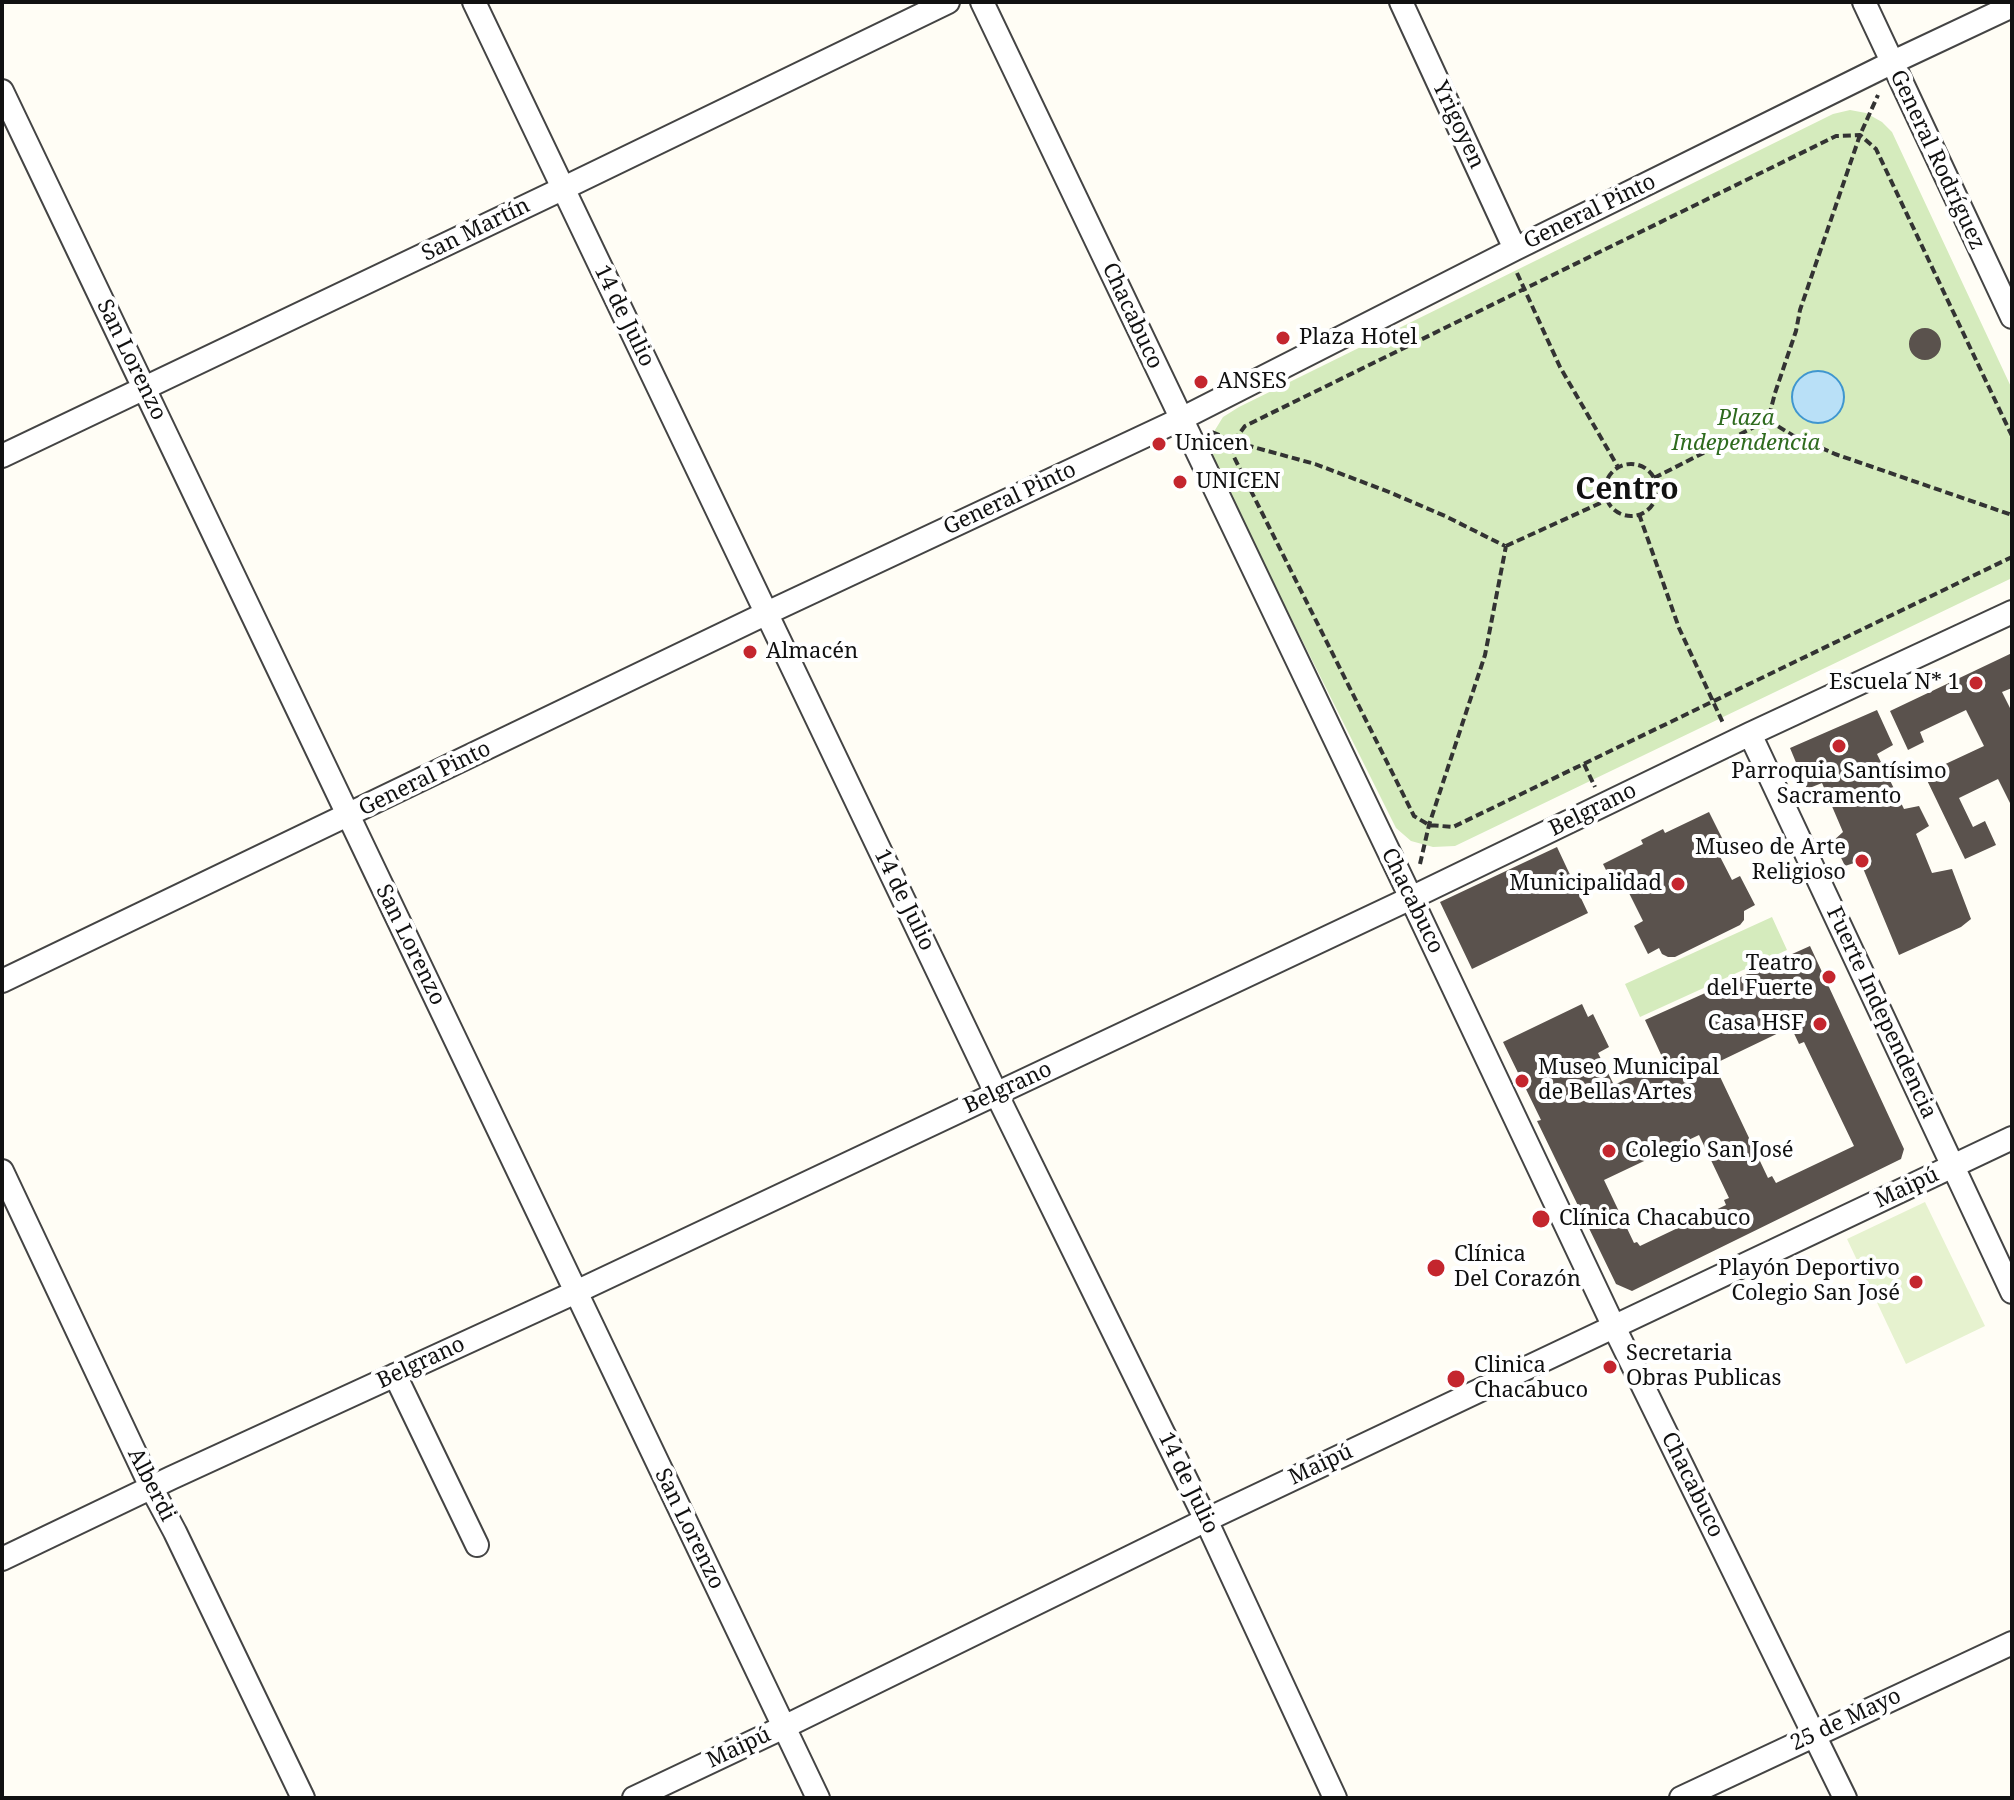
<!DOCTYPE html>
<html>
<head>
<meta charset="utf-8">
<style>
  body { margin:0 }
  #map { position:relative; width:2014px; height:1800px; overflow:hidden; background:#fffdf5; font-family:"Noto Serif",serif }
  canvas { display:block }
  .frame { position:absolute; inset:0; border:4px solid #111; pointer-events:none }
</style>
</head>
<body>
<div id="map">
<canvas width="2014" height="1800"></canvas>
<div class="frame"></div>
</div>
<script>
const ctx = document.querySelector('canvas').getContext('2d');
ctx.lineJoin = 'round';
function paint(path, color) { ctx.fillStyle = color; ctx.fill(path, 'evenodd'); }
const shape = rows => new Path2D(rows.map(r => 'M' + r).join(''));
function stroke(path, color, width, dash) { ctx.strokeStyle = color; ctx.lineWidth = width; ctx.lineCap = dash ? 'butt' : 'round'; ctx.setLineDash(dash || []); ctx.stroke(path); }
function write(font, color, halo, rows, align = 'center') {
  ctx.font = font + ' "Noto Serif",serif'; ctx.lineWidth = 8; ctx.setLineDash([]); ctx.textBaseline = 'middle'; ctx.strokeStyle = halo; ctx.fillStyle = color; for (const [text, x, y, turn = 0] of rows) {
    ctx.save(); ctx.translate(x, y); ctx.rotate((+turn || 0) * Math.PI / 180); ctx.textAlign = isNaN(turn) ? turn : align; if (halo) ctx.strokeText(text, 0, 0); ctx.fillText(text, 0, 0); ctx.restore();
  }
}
const green = shape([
  [1850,110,1866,113,1882,122,1892,132,2012,389,2012,578,1455,846,1433,847,1411,841,1396,828,1214,464,1212,450,1215,430,1223,417,1239,407,1833,114],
  [1772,917,1787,950,1640,1017,1625,984]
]);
const pitch = shape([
  [1925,1202,1985,1326,1906,1364,1847,1239]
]);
const water = shape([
  '1792 397a26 26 0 1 1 52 0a26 26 0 1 1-52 0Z'
]);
const building = shape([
  '1909 344a16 16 0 1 1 32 0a16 16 0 1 1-32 0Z',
  [2012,653,2012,688,2002,692,2012,712,2012,807,1998,779,1959,798,1973,827,1985,821,1996,845,1965,859,1924,774,1984,746,1966,710,1920,732,1924,742,1908,750,1890,711],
  [1877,710,1893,745,1877,754,1904,809,1919,806,1929,826,1916,834,1932,873,1952,869,1971,919,1961,927,1899,955,1860,861,1845,866,1833,841,1843,832,1822,783,1807,789,1790,748],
  [1709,812,1723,840,1714,845,1732,880,1740,876,1755,905,1744,911,1744,920,1740,925,1675,957,1668,957,1662,954,1659,948,1648,954,1634,926,1643,921,1626,887,1617,892,1603,864,1643,844,1641,840,1663,829,1665,833],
  [1557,847,1588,913,1472,969,1440,902],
  [1810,946,1904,1149,1901,1159,1632,1291,1616,1284,1537,1121,1541,1120,1503,1042,1582,1004,1588,1017,1593,1014,1609,1047,1598,1053,1614,1085,1664,1061,1645,1020],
  [1791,1027,1799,1044,1804,1042,1854,1146,1776,1183,1772,1176,1768,1178,1714,1064],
  [1699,1135,1729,1198,1724,1200,1726,1205,1640,1246,1637,1242,1634,1243,1604,1180]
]);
const path = shape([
  [1517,273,1560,367,1618,467],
  [1768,420,1792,435,1835,454,2012,515],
  [1212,432,1235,442,1315,464,1389,492,1445,516,1505,546],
  [2012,436,1876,149,1860,135,1836,136,1245,426,1236,438,1234,457,1414,816,1429,825,1453,827,2012,557],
  '1605 490a26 26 0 1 1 52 0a26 26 0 1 1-52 0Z',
  [1654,478,1768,420,1775,393,1796,331,1800,310,1860,135,1878,95],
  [1639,514,1679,628,1723,723],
  [1506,546,1607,500],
  [1584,764,1595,787],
  [1420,864,1429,825,1485,655,1506,546]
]);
const minor = shape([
  [474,2,996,1093,1206,1520,1335,1798],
  [982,2,1411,898,1614,1327,1845,1798],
  [1401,2,1515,249],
  [1864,2,2012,317],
  [2,91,818,1798],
  [2,456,564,188,948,2],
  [1750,734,2012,1292],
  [2,981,767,613,1181,419,1515,249,1891,63,2012,6],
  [2,1171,151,1487,175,1532,303,1798],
  [395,1375,477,1545],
  [2,1559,171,1478,576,1292,1411,898,1750,734,2012,612],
  [634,1798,784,1727,1206,1520,2012,1138],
  [1681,1798,2012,1643]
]);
const markers = [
  [1283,338,8,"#c4262e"],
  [1201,382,8,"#c4262e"],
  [1159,444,8,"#c4262e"],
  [1180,482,8,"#c4262e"],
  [750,652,8,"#c4262e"],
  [1976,683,8,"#c4262e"],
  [1839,746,8,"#c4262e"],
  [1862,861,8,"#c4262e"],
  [1678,884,8,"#c4262e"],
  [1829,977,8,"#c4262e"],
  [1820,1024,8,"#c4262e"],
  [1522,1081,8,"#c4262e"],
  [1609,1151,8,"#c4262e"],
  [1541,1219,10,"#c4262e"],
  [1436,1268,10,"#c4262e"],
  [1916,1282,8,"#c4262e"],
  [1610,1367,8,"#c4262e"],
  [1456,1379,10,"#c4262e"]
];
const streetNames = [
  ["Yrigoyen",1458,125,65],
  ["General Rodríguez",1937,160,65],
  ["General Pinto",1590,212,-26],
  ["San Martín",476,230,-26],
  ["14 de Julio",624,316,64],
  ["Chacabuco",1132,316,65],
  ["San Lorenzo",131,360,64],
  ["General Pinto",1010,499,-25],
  ["General Pinto",425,779,-26],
  ["Belgrano",1593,810,-26],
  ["14 de Julio",904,900,64],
  ["Chacabuco",1412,901,64],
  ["San Lorenzo",410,945,64],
  ["Fuerte Independencia",1881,1013,65],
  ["Belgrano",1008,1088,-25],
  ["Maipú",1907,1188,-25],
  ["Belgrano",421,1363,-25],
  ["Maipú",1321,1465,-25],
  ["14 de Julio",1188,1483,64],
  ["Alberdi",151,1485,63],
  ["Chacabuco",1692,1485,64],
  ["San Lorenzo",689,1529,64],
  ["25 de Mayo",1846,1720,-25],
  ["Maipú",739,1748,-25]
];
const poiNames = [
  ["Plaza Hotel",1299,338],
  ["ANSES",1217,382],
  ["Unicen",1175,444],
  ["UNICEN",1196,482],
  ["Almacén",766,652],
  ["Escuela N* 1",1960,683,"right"],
  ["Parroquia Santísimo",1839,772,"center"],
  ["Sacramento",1839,797,"center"],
  ["Museo de Arte",1846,848,"right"],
  ["Religioso",1846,873,"right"],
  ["Municipalidad",1662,884,"right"],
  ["Teatro",1813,964,"right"],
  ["del Fuerte",1813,989,"right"],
  ["Casa HSF",1804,1024,"right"],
  ["Museo Municipal",1538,1068],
  ["de Bellas Artes",1538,1093],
  ["Colegio San José",1625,1151],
  ["Clínica Chacabuco",1559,1219],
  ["Clínica",1454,1255],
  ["Del Corazón",1454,1280],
  ["Playón Deportivo",1900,1269,"right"],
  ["Colegio San José",1900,1294,"right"],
  ["Secretaria",1626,1354],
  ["Obras Publicas",1626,1379],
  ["Clinica",1474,1366],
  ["Chacabuco",1474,1391]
];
const parkNames = [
  ["Plaza",1746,419],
  ["Independencia",1746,444]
];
const districtNames = [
  ["Centro",1627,490]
];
paint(green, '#d5ebbd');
paint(pitch, '#e6f2cf');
paint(water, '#b9e0f7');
stroke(water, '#3f96cf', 2);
paint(building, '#5a524d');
stroke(minor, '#444', 26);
stroke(path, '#333', 4, [8, 4]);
stroke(minor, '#fff', 22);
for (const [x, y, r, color] of markers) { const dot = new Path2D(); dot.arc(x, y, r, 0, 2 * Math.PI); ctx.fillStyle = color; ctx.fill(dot); stroke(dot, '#fff', 3); }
write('22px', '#111', '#fff', streetNames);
write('22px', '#111', '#fff', poiNames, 'left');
write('italic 22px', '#2f6b1f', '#fff', parkNames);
write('bold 30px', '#111', '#fff', districtNames);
</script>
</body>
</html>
